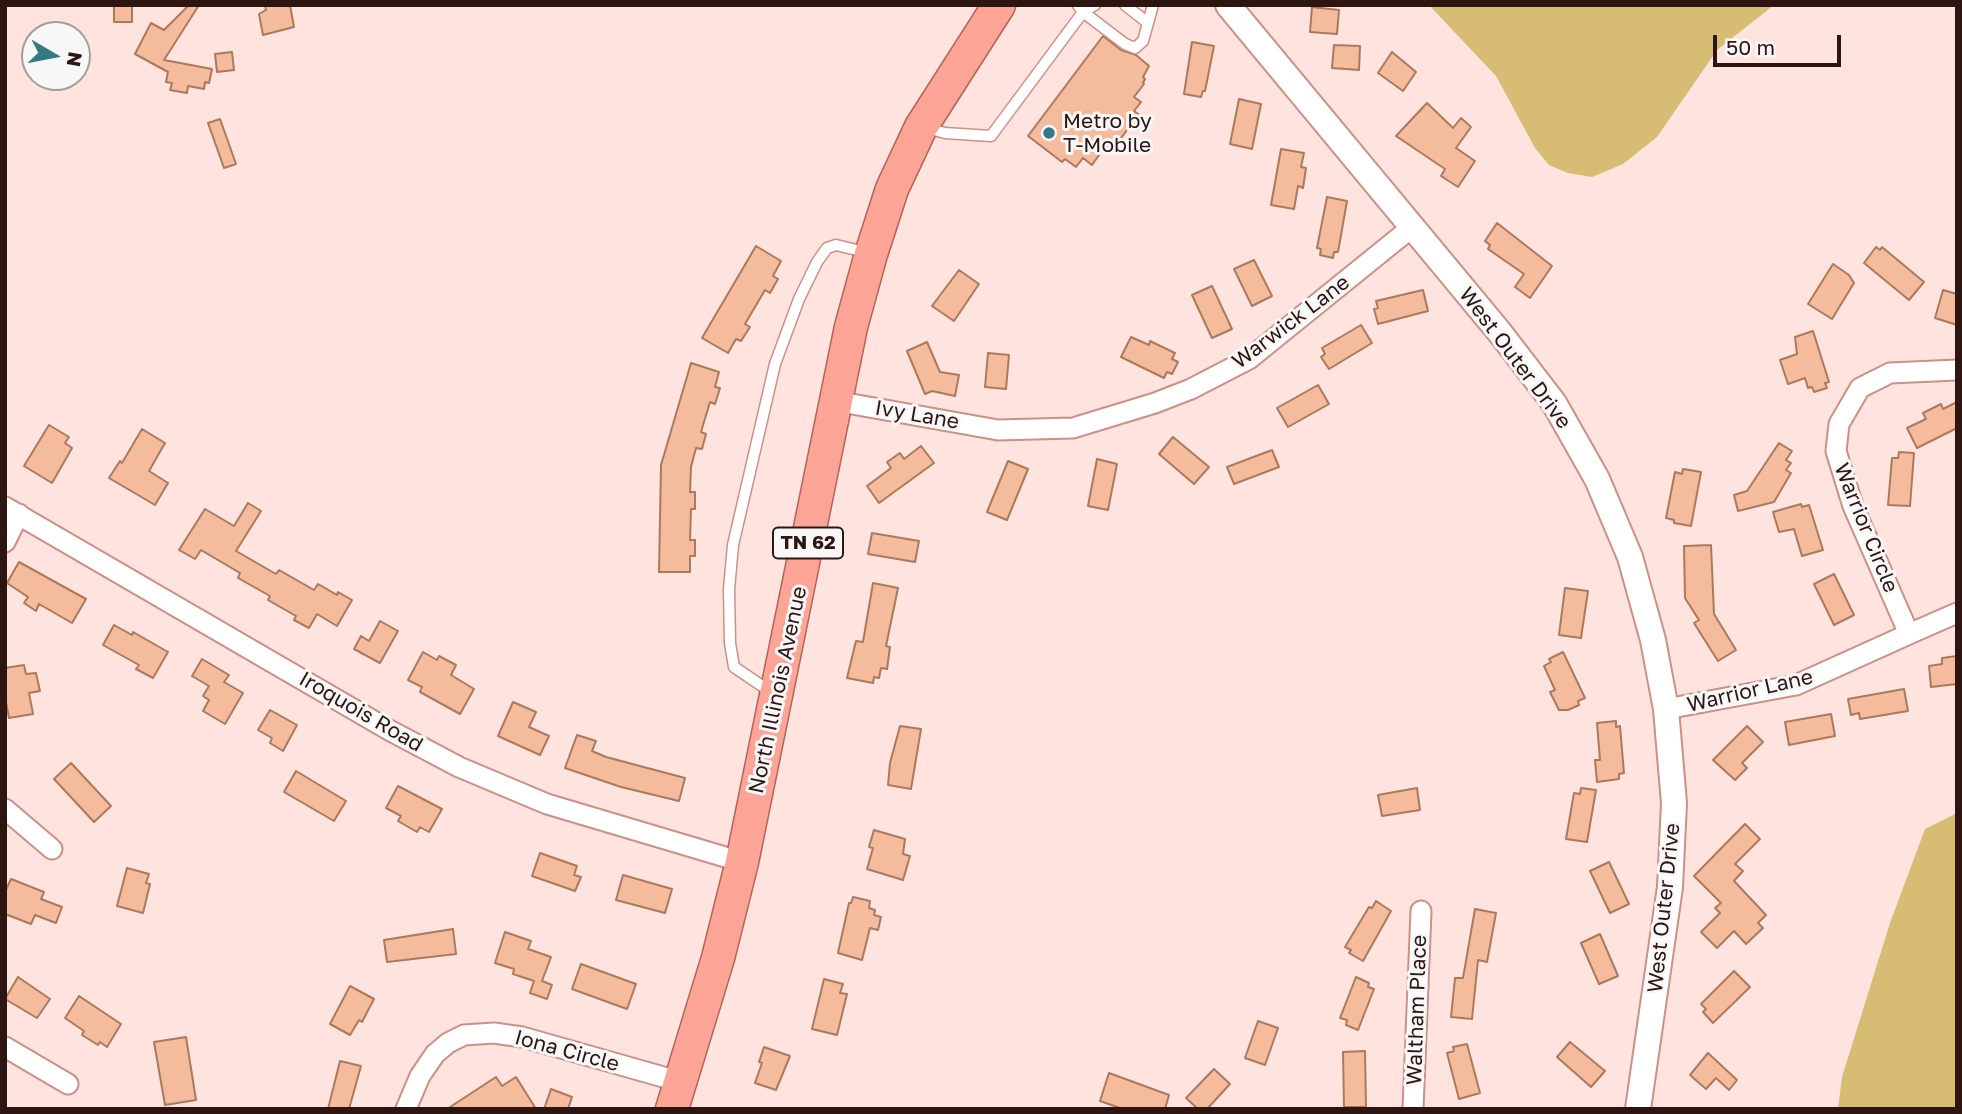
<!DOCTYPE html>
<html>
<head>
<meta charset="utf-8">
<style>
  body { margin:0 }
  #map { position:relative; width:1962px; height:1114px; overflow:hidden; background:#fee3de; font-family:"Golos Text",sans-serif }
  canvas { display:block }
  .frame { position:absolute; inset:0; border:7px solid #2d1612; pointer-events:none }
  .north { position:absolute; left:21px; top:21px; width:70px; height:70px; box-sizing:border-box; background:#f7f7f7; border:2px solid #a69d9b; border-radius:50%; rotate:100deg; font-size:19px; font-weight:700; line-height:28px; text-align:center; color:#2d1612 }
  .north::after { content:''; display:block; margin:auto; width:24px; height:32px; background:#337a85; clip-path:polygon(50% 0,100% 100%,50% 72%,0 100%) }
  .scale { position:absolute; left:1713px; top:35px; width:128px; height:32px; box-sizing:border-box; border:4px solid #2d1612; border-top:0; padding-left:9px; font-size:21px; line-height:24px; white-space:nowrap; color:#2d1612; -webkit-text-stroke:5px #f7f7f7; paint-order:stroke }
</style>
</head>
<body>
<div id="map">
<canvas width="1962" height="1114"></canvas>
<div class="frame"></div>
<div class="north">N</div>
<div class="scale">50 m</div>
</div>
<script>
const ctx = document.querySelector('canvas').getContext('2d');
ctx.lineJoin = 'round';
function paint(path, color) { ctx.fillStyle = color; ctx.fill(path, 'evenodd'); }
const shape = rows => new Path2D(rows.map(r => 'M' + r).join(''));
function stroke(path, color, width, dash) { ctx.strokeStyle = color; ctx.lineWidth = width; ctx.lineCap = dash ? 'butt' : 'round'; ctx.setLineDash(dash || []); ctx.stroke(path); }
function write(font, color, halo, rows, align = 'center') {
  ctx.font = font + ' "Golos Text",sans-serif'; ctx.lineWidth = 6; ctx.setLineDash([]); ctx.textBaseline = 'middle'; ctx.strokeStyle = halo; ctx.fillStyle = color; for (const [text, x, y, turn = 0] of rows) {
    ctx.save(); ctx.translate(x, y); ctx.rotate((+turn || 0) * Math.PI / 180); ctx.textAlign = isNaN(turn) ? turn : align; if (halo) ctx.strokeText(text, 0, 0); ctx.fillText(text, 0, 0); ctx.restore();
  }
}
const green = shape([
  [1429,5,1774,5,1717,50,1657,137,1623,164,1592,177,1568,173,1549,165,1535,148,1496,76],
  [1957,813,1957,1109,1838,1109,1842,1077,1890,923,1925,829]
]);
const building = shape([
  [114,5,132,5,132,22,114,22,114,5],
  [189,5,199,5,164,60,212,69,209,83,205,82,204,89,188,86,187,93,170,90,172,83,166,82,168,72,135,54,151,23,164,30,189,5],
  [265,5,290,5,294,27,263,35,259,14,266,10,265,5],
  [1312,7,1339,10,1337,34,1310,32,1312,7],
  [1103,36,1121,50,1136,55,1149,66,1143,77,1145,79,1143,83,1144,84,1134,97,1141,102,1134,111,1141,116,1133,128,1130,126,1112,150,1106,145,1092,165,1083,158,1076,167,1065,159,1062,162,1028,136,1103,36],
  [1192,42,1214,46,1205,91,1203,91,1201,97,1184,94,1192,42],
  [1334,45,1360,46,1359,70,1332,68,1334,45],
  [232,52,234,70,217,72,215,54,232,52],
  [1392,52,1416,72,1403,91,1378,73,1392,52],
  [1239,99,1261,104,1252,149,1230,144,1239,99],
  [1427,103,1453,128,1461,118,1471,127,1456,148,1475,161,1458,187,1441,176,1445,169,1396,136,1427,103],
  [220,119,236,164,224,168,208,123,220,119],
  [1281,149,1304,153,1301,167,1306,168,1303,188,1298,186,1294,209,1271,205,1281,149],
  [1327,197,1347,201,1338,252,1334,252,1333,258,1320,255,1321,249,1317,248,1327,197],
  [1497,223,1552,266,1530,298,1515,287,1524,274,1488,249,1490,245,1485,241,1497,223],
  [756,246,781,261,773,276,778,279,770,293,765,290,745,324,750,327,741,341,736,339,728,353,702,338,756,246],
  [1876,247,1880,250,1882,247,1924,282,1909,300,1864,263,1876,247],
  [1254,260,1272,296,1252,306,1234,269,1254,260],
  [1833,264,1849,275,1854,283,1832,319,1808,304,1833,264],
  [959,270,979,284,954,321,932,306,959,270],
  [1212,286,1232,329,1212,338,1192,295,1212,286],
  [1423,290,1428,311,1378,324,1374,309,1378,308,1376,301,1423,290],
  [1943,290,1957,294,1957,325,1935,318,1943,290],
  [1361,325,1372,343,1329,369,1321,357,1325,354,1322,348,1361,325],
  [1813,331,1829,382,1825,383,1827,388,1814,392,1812,387,1808,388,1805,378,1788,384,1780,360,1797,354,1795,337,1813,331],
  [1131,337,1149,345,1150,341,1175,353,1172,359,1178,362,1172,374,1167,372,1164,378,1121,357,1131,337],
  [927,342,940,372,959,375,955,396,932,391,925,394,907,351,927,342],
  [988,353,1009,355,1006,389,985,387,988,353],
  [691,363,719,372,715,387,720,388,715,404,710,402,701,432,706,434,702,449,696,448,691,467,690,492,695,492,695,509,691,509,690,540,695,540,695,556,690,556,690,572,659,572,661,465,691,363],
  [1318,385,1329,404,1288,427,1277,408,1318,385],
  [1957,402,1957,428,1917,448,1907,428,1926,419,1923,413,1941,404,1943,409,1957,402],
  [49,425,69,437,65,443,72,448,52,483,24,466,49,425],
  [142,429,165,443,149,471,168,483,155,505,109,478,120,461,122,463,142,429],
  [1173,437,1209,467,1194,484,1159,454,1173,437],
  [1779,443,1792,451,1786,460,1791,463,1786,470,1791,473,1774,502,1738,511,1734,495,1747,491,1779,443],
  [921,446,934,463,879,503,867,486,891,468,887,462,900,453,904,459,921,446],
  [1272,450,1279,467,1234,484,1227,467,1272,450],
  [1899,452,1914,453,1910,506,1888,505,1892,458,1898,458,1899,452],
  [1097,459,1117,464,1108,510,1088,506,1097,459],
  [1008,461,1028,469,1007,520,987,512,1008,461],
  [1683,469,1701,472,1691,526,1674,523,1674,520,1666,518,1675,472,1682,474,1683,469],
  [248,503,261,511,236,551,276,574,279,570,314,590,318,584,337,595,338,592,352,600,337,626,317,614,309,628,294,620,296,616,268,600,270,596,238,578,240,573,201,550,195,559,179,550,205,509,234,526,248,503],
  [1801,504,1802,507,1809,505,1823,550,1802,556,1794,529,1779,532,1773,512,1801,504],
  [872,533,919,541,915,562,868,554,872,533],
  [1711,545,1714,614,1736,650,1718,661,1694,623,1699,620,1685,598,1684,546,1711,545],
  [19,562,86,599,72,623,39,604,36,611,24,603,28,597,7,583,19,562],
  [1834,574,1854,615,1834,625,1814,584,1834,574],
  [873,583,898,588,886,646,890,647,887,669,881,668,879,678,874,677,873,683,847,678,856,641,863,642,873,583],
  [1565,588,1588,591,1581,638,1559,635,1565,588],
  [380,621,398,631,380,663,354,649,361,636,369,641,380,621],
  [114,625,132,635,133,632,168,652,153,678,136,669,139,665,103,645,114,625],
  [423,652,437,660,439,656,456,665,451,675,474,689,460,714,420,692,422,687,408,680,423,652],
  [1563,652,1585,698,1578,701,1579,705,1568,710,1559,710,1550,692,1555,690,1544,666,1551,662,1549,659,1563,652],
  [1957,656,1957,684,1931,687,1929,666,1942,664,1942,658,1957,656],
  [202,659,229,675,224,682,243,693,225,724,203,711,209,700,203,696,209,686,192,676,202,659],
  [24,665,26,674,36,673,40,691,29,693,33,714,9,718,5,697,5,668,24,665],
  [1904,689,1908,711,1860,719,1859,713,1851,715,1848,699,1904,689],
  [513,702,536,712,529,727,549,736,540,755,498,736,513,702],
  [270,710,297,725,283,751,270,743,272,738,258,730,270,710],
  [1831,714,1835,736,1789,745,1785,722,1831,714],
  [1616,721,1616,727,1620,726,1624,773,1619,774,1619,779,1597,782,1595,760,1600,760,1597,723,1616,721],
  [900,726,921,729,911,789,888,785,890,763,900,726],
  [1747,726,1763,742,1742,763,1747,768,1735,780,1713,760,1747,726],
  [577,735,596,741,592,751,606,757,685,778,679,801,621,787,565,768,577,735],
  [71,763,111,806,94,822,54,779,71,763],
  [296,771,346,801,334,821,284,792,296,771],
  [398,786,442,809,429,832,420,827,417,832,398,821,401,816,386,808,398,786],
  [1417,788,1420,810,1382,816,1378,795,1417,788],
  [1581,788,1596,790,1587,842,1566,839,1574,793,1580,794,1581,788],
  [1745,824,1760,839,1735,864,1743,871,1734,881,1766,915,1758,923,1763,928,1746,944,1734,931,1717,948,1701,932,1720,913,1715,908,1721,903,1694,876,1745,824],
  [874,830,905,839,903,854,910,856,903,880,867,869,873,848,869,847,874,830],
  [540,853,577,866,574,875,581,877,575,891,532,876,540,853],
  [1609,862,1629,904,1610,913,1590,871,1609,862],
  [127,868,149,874,146,883,150,884,143,913,117,906,127,868],
  [623,875,672,889,665,913,616,900,623,875],
  [11,879,44,892,41,899,62,907,56,923,35,915,31,924,5,914,5,892,11,879],
  [853,897,870,901,869,908,875,910,874,915,881,917,878,930,870,928,862,960,838,953,849,903,851,903,853,897],
  [1376,901,1391,911,1363,961,1349,953,1351,950,1345,947,1369,907,1372,908,1376,901],
  [1475,909,1496,913,1487,962,1478,960,1472,1019,1451,1017,1455,978,1463,978,1475,909],
  [453,929,456,954,387,962,384,940,453,929],
  [505,932,531,941,528,949,551,957,542,981,552,985,547,999,530,993,534,981,513,974,514,969,495,963,505,932],
  [1600,934,1618,976,1599,984,1581,943,1600,934],
  [581,964,636,984,627,1009,572,989,581,964],
  [1734,971,1750,987,1713,1023,1703,1012,1706,1009,1701,1004,1734,971],
  [18,977,50,999,37,1018,5,999,18,977],
  [1356,977,1369,983,1368,987,1374,989,1358,1030,1346,1025,1347,1020,1340,1018,1356,977],
  [824,979,843,984,840,993,847,994,837,1035,812,1029,824,979],
  [350,986,374,999,362,1022,359,1020,350,1035,330,1024,350,986],
  [79,996,121,1024,107,1047,100,1042,98,1045,82,1035,84,1031,65,1018,79,996],
  [1258,1021,1278,1028,1265,1065,1245,1058,1258,1021],
  [186,1037,196,1100,165,1105,154,1042,186,1037],
  [1570,1042,1605,1071,1591,1087,1557,1057,1570,1042],
  [1467,1044,1480,1093,1459,1099,1447,1053,1454,1051,1453,1047,1467,1044],
  [764,1047,790,1056,776,1090,755,1083,762,1063,759,1062,764,1047],
  [1365,1051,1366,1107,1344,1107,1343,1052,1365,1051],
  [1708,1053,1737,1080,1729,1090,1716,1078,1706,1089,1690,1075,1708,1053],
  [340,1061,361,1066,349,1109,328,1109,340,1061],
  [1214,1069,1230,1084,1207,1109,1198,1109,1186,1098,1214,1069],
  [1109,1073,1169,1095,1165,1109,1123,1109,1100,1101,1109,1073],
  [496,1077,502,1086,516,1077,536,1109,447,1109,496,1077],
  [551,1089,572,1097,568,1109,544,1109,551,1089]
]);
const service = shape([
  [1095,5,1083,12,1125,44,1135,48,1143,41,1148,23],
  [1125,5,1148,23,1153,5],
  [927,128,945,133,991,136,1083,12,1078,5],
  [771,692,734,667,730,643,729,589,733,545,775,364,799,299,817,262,827,248,836,245,869,253]
]);
const minor = shape([
  [1957,370,1890,373,1860,388,1839,424,1836,451,1853,506,1909,634,1957,613],
  [835,401,998,430,1073,428,1155,403,1191,389,1249,359,1411,228],
  [5,507,389,730,459,767,547,804,742,862],
  [5,542,19,514],
  [1666,709,1796,685,1909,634],
  [5,809,52,849],
  [5,1047,68,1084],
  [406,1109,420,1076,435,1054,448,1043,464,1035,494,1033,522,1037,681,1082],
  [1413,1109,1421,911]
]);
const tertiary = shape([
  [1228,5,1501,334,1554,403,1597,479,1630,557,1653,640,1666,709,1674,803,1670,887,1638,1109]
]);
const trunk = shape([
  [672,1109,718,958,742,862,851,327,871,254,892,189,921,127,999,5]
]);
const markers = [
  [1049,133,7,"#337a85"]
];
const shields = [
  [808,543,70]
];
const shieldNames = [
  ["TN 62",808,543]
];
const poiNames = [
  ["Metro by",1063,121],
  ["T-Mobile",1063,145]
];
const streetNames = [
  ["Warwick Lane",1291,322,-37],
  ["West Outer Drive",1515,358,53],
  ["Ivy Lane",917,415,10],
  ["Warrior Circle",1866,528,68],
  ["North Illinois Avenue",778,690,-78],
  ["Warrior Lane",1750,691,-13],
  ["Iroquois Road",361,712,30],
  ["West Outer Drive",1664,908,-84],
  ["Waltham Place",1417,1010,-88],
  ["Iona Circle",567,1051,15]
];
paint(green, '#d7bc74');
paint(building, '#f4bc9d');
stroke(building, '#ad795c', 2);
stroke(service, '#cd9085', 13);
stroke(minor, '#cd9085', 23);
stroke(tertiary, '#cd9085', 28);
stroke(trunk, '#b36357', 35);
stroke(service, '#fff', 10);
stroke(minor, '#fff', 19);
stroke(tertiary, '#fff', 24);
stroke(trunk, '#fca496', 32);
for (const [x, y, r, color] of markers) { const dot = new Path2D(); dot.arc(x, y, r, 0, 2 * Math.PI); ctx.fillStyle = color; ctx.fill(dot); stroke(dot, '#f7f7f7', 2.5); }
for (const [x, y, w] of shields) { const box = new Path2D(); box.roundRect(x - w / 2, y - 15.5, w, 31, 5); ctx.fillStyle = '#f7f7f7'; ctx.fill(box); stroke(box, '#2d1612', 2); }
write('bold 19px', '#2d1612', null, shieldNames);
write('21px', '#2d1612', '#f7f7f7', poiNames, 'left');
write('21px', '#2d1612', '#f7f7f7', streetNames);
</script>
</body>
</html>
